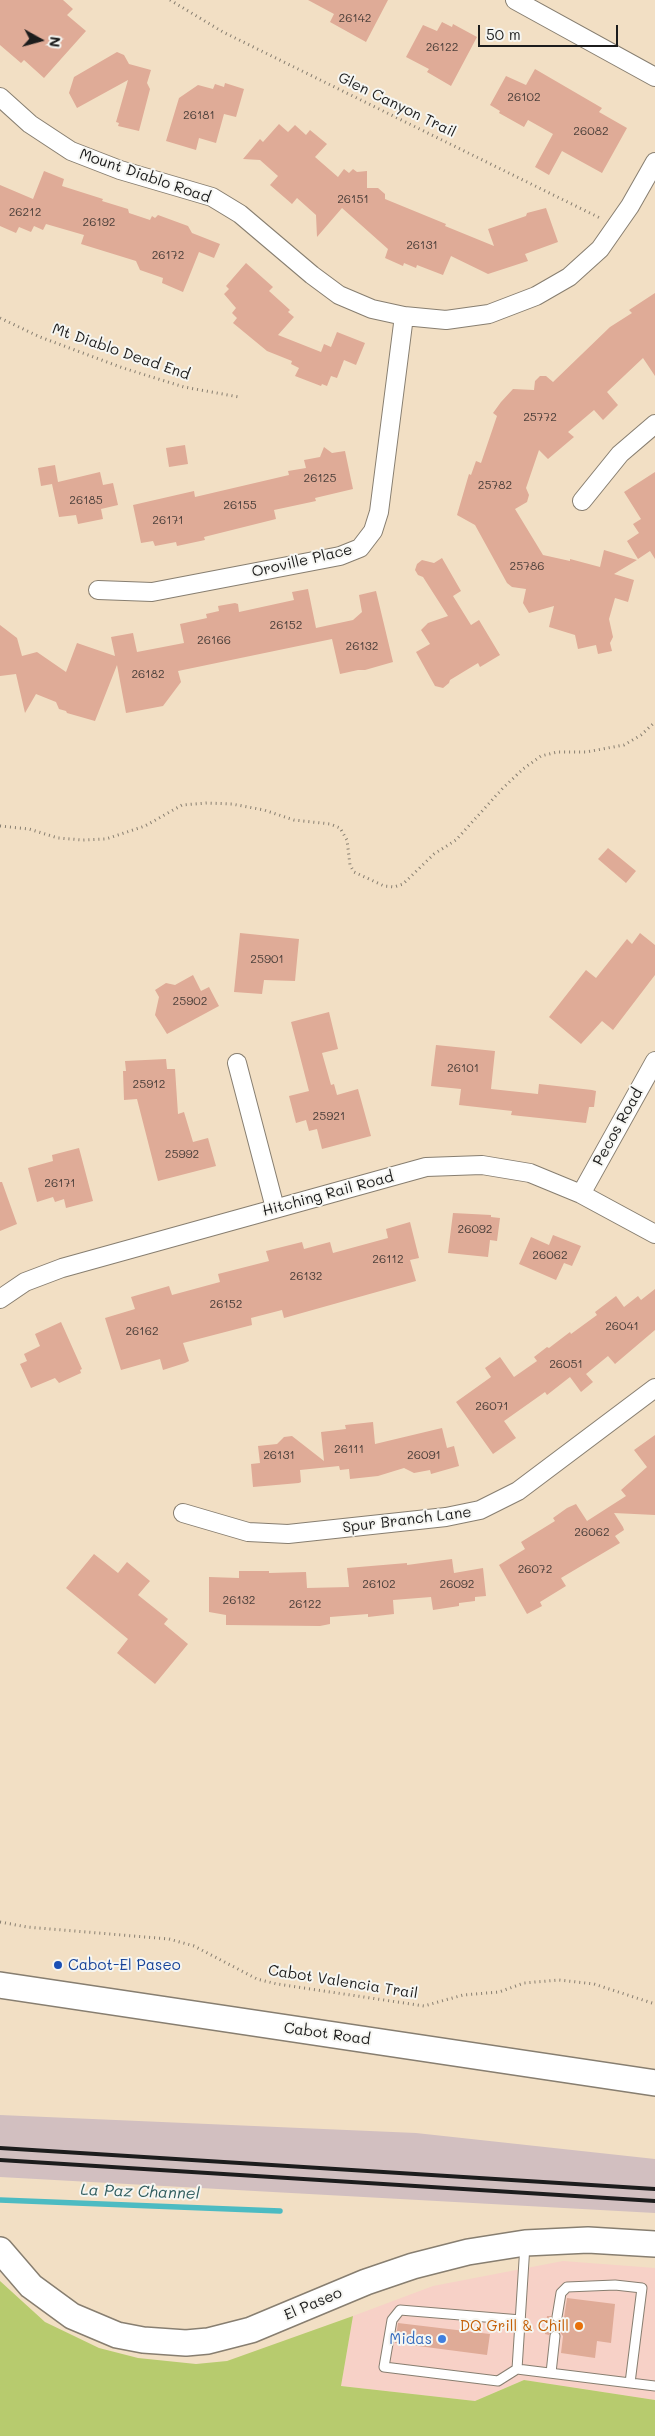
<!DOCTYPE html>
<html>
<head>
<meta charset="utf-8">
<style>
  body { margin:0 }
  #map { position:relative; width:655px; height:2436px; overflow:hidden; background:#f2dfc4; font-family:Mali,sans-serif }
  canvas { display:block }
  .north { position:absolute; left:15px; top:15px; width:50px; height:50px; -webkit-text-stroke:4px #f6f6f2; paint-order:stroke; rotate:97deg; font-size:14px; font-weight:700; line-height:20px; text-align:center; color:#1c1c1c }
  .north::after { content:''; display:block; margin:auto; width:18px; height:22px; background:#1c1c1c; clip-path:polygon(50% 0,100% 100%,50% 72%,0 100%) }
  .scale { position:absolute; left:478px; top:25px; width:140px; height:22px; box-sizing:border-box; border:2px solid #1c1c1c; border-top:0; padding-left:6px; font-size:15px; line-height:18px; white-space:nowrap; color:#1c1c1c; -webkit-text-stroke:4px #f6f6f2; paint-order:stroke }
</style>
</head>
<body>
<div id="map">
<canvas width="655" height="2436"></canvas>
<div class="north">N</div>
<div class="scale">50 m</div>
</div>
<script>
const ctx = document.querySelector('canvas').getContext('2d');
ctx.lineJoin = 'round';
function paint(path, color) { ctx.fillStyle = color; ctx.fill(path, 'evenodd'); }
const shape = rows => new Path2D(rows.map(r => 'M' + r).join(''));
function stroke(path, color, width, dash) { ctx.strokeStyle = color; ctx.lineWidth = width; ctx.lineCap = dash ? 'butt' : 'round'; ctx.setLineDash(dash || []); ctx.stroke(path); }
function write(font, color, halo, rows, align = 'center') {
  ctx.font = font + ' Mali,sans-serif'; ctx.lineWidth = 4; ctx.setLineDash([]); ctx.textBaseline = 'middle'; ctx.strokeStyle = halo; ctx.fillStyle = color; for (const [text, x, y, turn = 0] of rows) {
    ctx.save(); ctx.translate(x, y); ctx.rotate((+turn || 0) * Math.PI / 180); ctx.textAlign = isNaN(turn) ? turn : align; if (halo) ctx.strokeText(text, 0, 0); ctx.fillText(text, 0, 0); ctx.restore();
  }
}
const built = shape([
  [563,2261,655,2268,655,2400,524,2380,475,2401,341,2386,353,2316,433,2286]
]);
const industrial = shape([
  [0,2115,416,2133,655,2159,655,2213,0,2177]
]);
const green = shape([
  [0,2281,45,2322,99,2348,138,2358,196,2364,227,2361,353,2316,341,2386,475,2401,524,2380,655,2400,655,2436,0,2436]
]);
const stream = shape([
  [0,2200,280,2211]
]);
const building = shape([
  [0,0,63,0,73,9,67,15,86,31,44,78,24,60,21,63,0,45],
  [308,0,388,0,366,42,330,22,334,14],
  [442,22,452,27,453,24,477,37,451,86,427,72,429,69,406,57,423,25,437,31],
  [117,52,124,55,129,64,151,70,147,83,150,89,139,131,118,126,119,123,116,122,128,80,77,108,69,93,74,77],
  [535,69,602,108,599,112,627,128,602,173,562,151,549,175,535,167,553,134,528,120,524,127,499,113,500,111,490,105,506,76,526,85],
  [225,83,244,89,236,117,224,114,216,143,199,138,196,150,166,141,179,98,198,85,213,89,215,84,224,87],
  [279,124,288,132,295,125,306,135,310,130,327,144,315,157,338,177,344,169,349,173,353,169,357,172,367,171,367,188,378,188,385,194,385,199,446,224,445,226,494,246,488,229,526,216,527,213,546,208,558,242,525,254,528,261,488,274,451,256,443,275,417,265,416,268,404,263,403,266,385,258,388,249,342,208,317,237,316,215,297,198,292,204,270,185,278,176,260,160,243,159,260,139,263,142],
  [44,171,64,179,62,186,103,199,102,201,128,209,129,213,150,220,152,216,155,218,158,215,188,226,192,233,220,244,214,258,199,252,183,292,162,283,163,278,140,270,136,261,81,244,84,235,46,224,43,230,34,226,31,232,19,227,16,233,0,226,0,185,33,199],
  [246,263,273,287,269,291,290,310,288,312,294,317,278,335,321,352,324,344,331,347,337,332,365,343,356,365,344,360,337,378,331,376,327,386,322,384,321,386,295,376,299,368,291,364,292,361,267,351,233,323,237,318,232,313,236,308,224,294,229,289,226,286],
  [655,293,655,376,643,358,607,392,618,405,603,420,594,410,568,432,574,437,548,459,539,450,526,488,529,495,527,502,515,509,543,555,570,561,570,559,600,567,604,550,637,560,614,574,634,580,628,602,615,598,609,619,613,637,610,643,612,651,598,654,596,645,578,649,575,635,549,627,554,606,529,613,523,603,526,589,512,587,507,583,475,525,457,515,469,474,471,475,476,461,481,463,497,416,493,413,501,402,513,389,534,390,535,381,540,376,546,376,553,382,610,327,632,313,629,310],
  [185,445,188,464,169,467,166,448],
  [324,447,332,453,345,451,353,489,315,498,316,501,274,510,276,519,204,537,205,540,177,546,176,542,155,546,153,541,141,543,133,505,194,491,195,497,289,475,288,471,306,468,304,460,320,457],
  [55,465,58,482,100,472,103,485,113,483,118,505,101,509,103,519,78,524,76,515,59,517,52,484,41,486,38,468],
  [655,472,655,559,650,551,638,559,627,541,639,533,633,524,641,519,624,492],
  [442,558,461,591,453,596,471,625,479,620,500,655,480,667,478,663,450,680,449,683,443,688,435,686,416,652,430,644,421,630,428,623,448,616,423,577,418,575,415,570,417,564,422,560,434,563],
  [308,589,316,628,353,620,362,612,359,595,376,591,393,662,365,670,358,670,340,674,332,639,178,671,181,682,163,706,126,713,117,665,95,721,67,713,66,711,59,709,56,702,36,694,25,713,16,674,0,676,0,625,17,638,22,656,37,652,66,672,77,643,115,656,111,637,133,633,137,652,184,643,180,624,207,618,206,614,219,611,218,606,235,603,238,604,239,612,294,600,292,592],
  [608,848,636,871,626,883,598,859],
  [240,933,299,939,295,981,264,980,262,994,234,992],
  [640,933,655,945,655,975,613,1030,602,1021,581,1044,549,1017,586,970,596,978,627,939,632,944],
  [193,975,201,991,209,987,219,1006,167,1034,155,1015,159,997,155,990,166,983,175,985],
  [329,1012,338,1049,322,1053,331,1085,334,1084,337,1095,358,1089,371,1136,322,1149,317,1129,309,1131,306,1120,296,1123,289,1096,309,1091,291,1022],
  [436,1045,495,1051,491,1089,538,1094,539,1084,592,1090,596,1091,594,1107,589,1107,586,1123,511,1115,512,1111,459,1105,461,1089,431,1086],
  [166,1059,167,1069,175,1069,178,1114,184,1112,193,1142,208,1138,216,1166,158,1181,137,1099,124,1100,123,1071,126,1071,125,1061],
  [79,1148,93,1201,66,1208,64,1199,55,1202,53,1197,37,1202,28,1168,53,1161,52,1155],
  [0,1182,2,1182,17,1224,0,1231],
  [453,1213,491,1215,491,1217,500,1218,497,1241,490,1240,488,1257,448,1253],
  [410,1222,419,1258,410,1260,416,1281,284,1318,282,1310,251,1318,252,1325,183,1343,189,1361,185,1363,163,1370,160,1359,121,1370,105,1318,135,1309,131,1297,169,1286,172,1295,220,1282,218,1274,269,1261,266,1251,302,1242,304,1249,330,1242,333,1253,388,1238,386,1229],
  [553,1235,581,1246,572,1266,564,1263,556,1280,519,1264,531,1237,549,1245],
  [655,1289,655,1330,615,1364,608,1356,586,1374,593,1382,581,1392,570,1377,547,1395,545,1392,504,1421,516,1438,493,1454,456,1402,491,1377,485,1368,500,1357,514,1377,537,1361,534,1357,547,1347,549,1348,570,1332,571,1334,597,1315,595,1312,616,1296,624,1307,638,1296,641,1300],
  [61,1322,82,1369,80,1370,81,1373,59,1383,55,1378,31,1388,20,1364,27,1361,24,1354,40,1346,35,1334],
  [373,1422,375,1444,442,1428,447,1448,454,1446,459,1466,431,1474,430,1470,414,1473,404,1468,378,1476,350,1479,349,1469,340,1470,339,1466,300,1470,301,1482,299,1483,253,1487,251,1464,260,1463,258,1446,277,1444,284,1437,292,1436,324,1461,321,1432,346,1429,345,1425],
  [655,1435,655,1515,614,1513,623,1527,624,1530,615,1536,620,1543,561,1578,566,1586,540,1602,542,1606,527,1614,499,1565,525,1549,521,1542,555,1521,553,1518,567,1508,576,1504,587,1521,626,1496,621,1490,647,1467,634,1450],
  [94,1554,118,1573,127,1562,150,1581,138,1595,168,1619,164,1624,188,1644,155,1684,117,1653,128,1639,66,1588],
  [452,1559,454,1573,483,1568,486,1596,475,1597,475,1601,459,1603,459,1606,433,1610,431,1597,393,1600,394,1614,368,1617,368,1614,330,1617,330,1624,320,1626,226,1625,226,1615,209,1612,209,1577,239,1578,239,1571,269,1571,269,1573,306,1572,307,1588,349,1587,347,1568,407,1563,407,1565],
  [567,2298,615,2304,611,2343,597,2341,595,2358,561,2353,563,2336,559,2331,553,2330,549,2335,545,2334,547,2316,551,2316,553,2321,556,2323,564,2318],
  [398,2323,490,2334,487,2355,395,2343]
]);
const path = shape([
  [170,0,223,32,600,218],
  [0,318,40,337,123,368,184,387,239,397],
  [0,826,29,829,58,838,83,840,106,839,145,826,182,805,207,803,232,804,264,810,294,820,330,824,340,828,347,840,350,865,354,872,384,886,394,887,403,884,434,854,456,840,502,789,523,769,541,756,557,752,586,752,624,745,641,735,655,722],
  [0,1922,27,1927,169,1939,194,1946,257,1979,277,1984,424,2006,463,1995,499,1992,524,1983,559,1980,594,1984,655,2004]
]);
const lane = shape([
  [525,2245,517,2369,655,2386],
  [557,2317,561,2293,567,2287,615,2285,642,2288,630,2383],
  [517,2369,498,2381,384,2367,392,2320,400,2310,521,2320],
  [551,2373,555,2336]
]);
const street = shape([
  [515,0,655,77],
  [0,97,30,124,71,151,120,170,212,197,240,214,312,275,339,295,372,309,404,316,446,320,489,314,536,296,569,277,600,249,630,206,655,162],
  [582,501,620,454,655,424],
  [98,590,152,592,340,556,360,548,373,531,379,512,404,316],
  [237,1063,275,1208],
  [581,1194,655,1061],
  [0,1299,25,1282,62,1268,426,1167,482,1165,530,1173,581,1194,655,1234],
  [183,1513,248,1532,288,1534,446,1517,480,1510,518,1491,655,1388]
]);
const secondary = shape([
  [0,1985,655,2083],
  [0,2250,31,2286,72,2316,117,2335,143,2340,186,2343,208,2341,251,2330,366,2282,413,2266,468,2252,525,2243,588,2240,655,2244]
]);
const rail = shape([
  [0,2148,655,2189],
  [0,2160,655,2201]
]);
const markers = [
  [58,1965,5,"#1a4fb4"],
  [579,2326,5,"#e8710a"],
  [442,2339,5,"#3f7fe0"]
];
const numberNames = [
  ["26142",355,18],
  ["26122",442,47],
  ["26102",524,97],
  ["26181",199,115],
  ["26082",591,131],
  ["26151",353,199],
  ["26212",25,212],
  ["26192",99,222],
  ["26131",422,245],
  ["26172",168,255],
  ["25772",540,417],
  ["26125",320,478],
  ["25782",495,485],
  ["26185",86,500],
  ["26155",240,505],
  ["26171",168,520],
  ["25786",527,566],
  ["26152",286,625],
  ["26166",214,640],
  ["26132",362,646],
  ["26182",148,674],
  ["25901",267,959],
  ["25902",190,1001],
  ["26101",463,1068],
  ["25912",149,1084],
  ["25921",329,1116],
  ["25992",182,1154],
  ["26171",60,1183],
  ["26092",475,1229],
  ["26062",550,1255],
  ["26112",388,1259],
  ["26132",306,1276],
  ["26152",226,1304],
  ["26041",622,1326],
  ["26162",142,1331],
  ["26051",566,1364],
  ["26071",492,1406],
  ["26111",349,1449],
  ["26131",279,1455],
  ["26091",424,1455],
  ["26062",592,1532],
  ["26072",535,1569],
  ["26102",379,1584],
  ["26092",457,1584],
  ["26132",239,1600],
  ["26122",305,1604]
];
const streetNames = [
  ["Glen Canyon Trail",397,105,26],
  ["Mount Diablo Road",145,176,19],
  ["Mt Diablo Dead End",121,352,19],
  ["Oroville Place",302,561,-13],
  ["Pecos Road",618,1127,-61],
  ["Hitching Rail Road",328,1194,-15],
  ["Spur Branch Lane",407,1520,-7],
  ["Cabot Valencia Trail",343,1982,9],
  ["Cabot Road",327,2034,8],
  ["El Paseo",313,2304,-23]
];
const transitNames = [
  ["Cabot-El Paseo",68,1965]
];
const foodNames = [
  ["DQ Grill & Chill",569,2326]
];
const shopNames = [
  ["Midas",432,2339]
];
const waterNames = [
  ["La Paz Channel",140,2192,2]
];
paint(built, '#f7d1c7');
paint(industrial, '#d2bfc0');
paint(green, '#b7cb6e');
stroke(stream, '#4cbbc2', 5.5);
paint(building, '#dfab97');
stroke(lane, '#877e70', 11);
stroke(street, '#877e70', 20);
stroke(secondary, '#877e70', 28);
stroke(path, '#877e70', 3, [1, 4]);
stroke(lane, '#fff', 9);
stroke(street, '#fff', 18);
stroke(secondary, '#fff', 25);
stroke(rail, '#1c1c1c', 4);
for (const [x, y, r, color] of markers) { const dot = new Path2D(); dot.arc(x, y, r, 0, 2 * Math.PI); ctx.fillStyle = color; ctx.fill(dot); stroke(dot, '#f6f6f2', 2); }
write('12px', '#4d403b', null, numberNames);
write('15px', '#1c1c1c', '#f6f6f2', streetNames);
write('15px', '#164399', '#f6f6f2', transitNames, 'left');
write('15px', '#c56008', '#f6f6f2', foodNames, 'right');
write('15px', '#366cbe', '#f6f6f2', shopNames, 'right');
write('italic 16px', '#2f5c5e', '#f6f6f2', waterNames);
</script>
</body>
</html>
